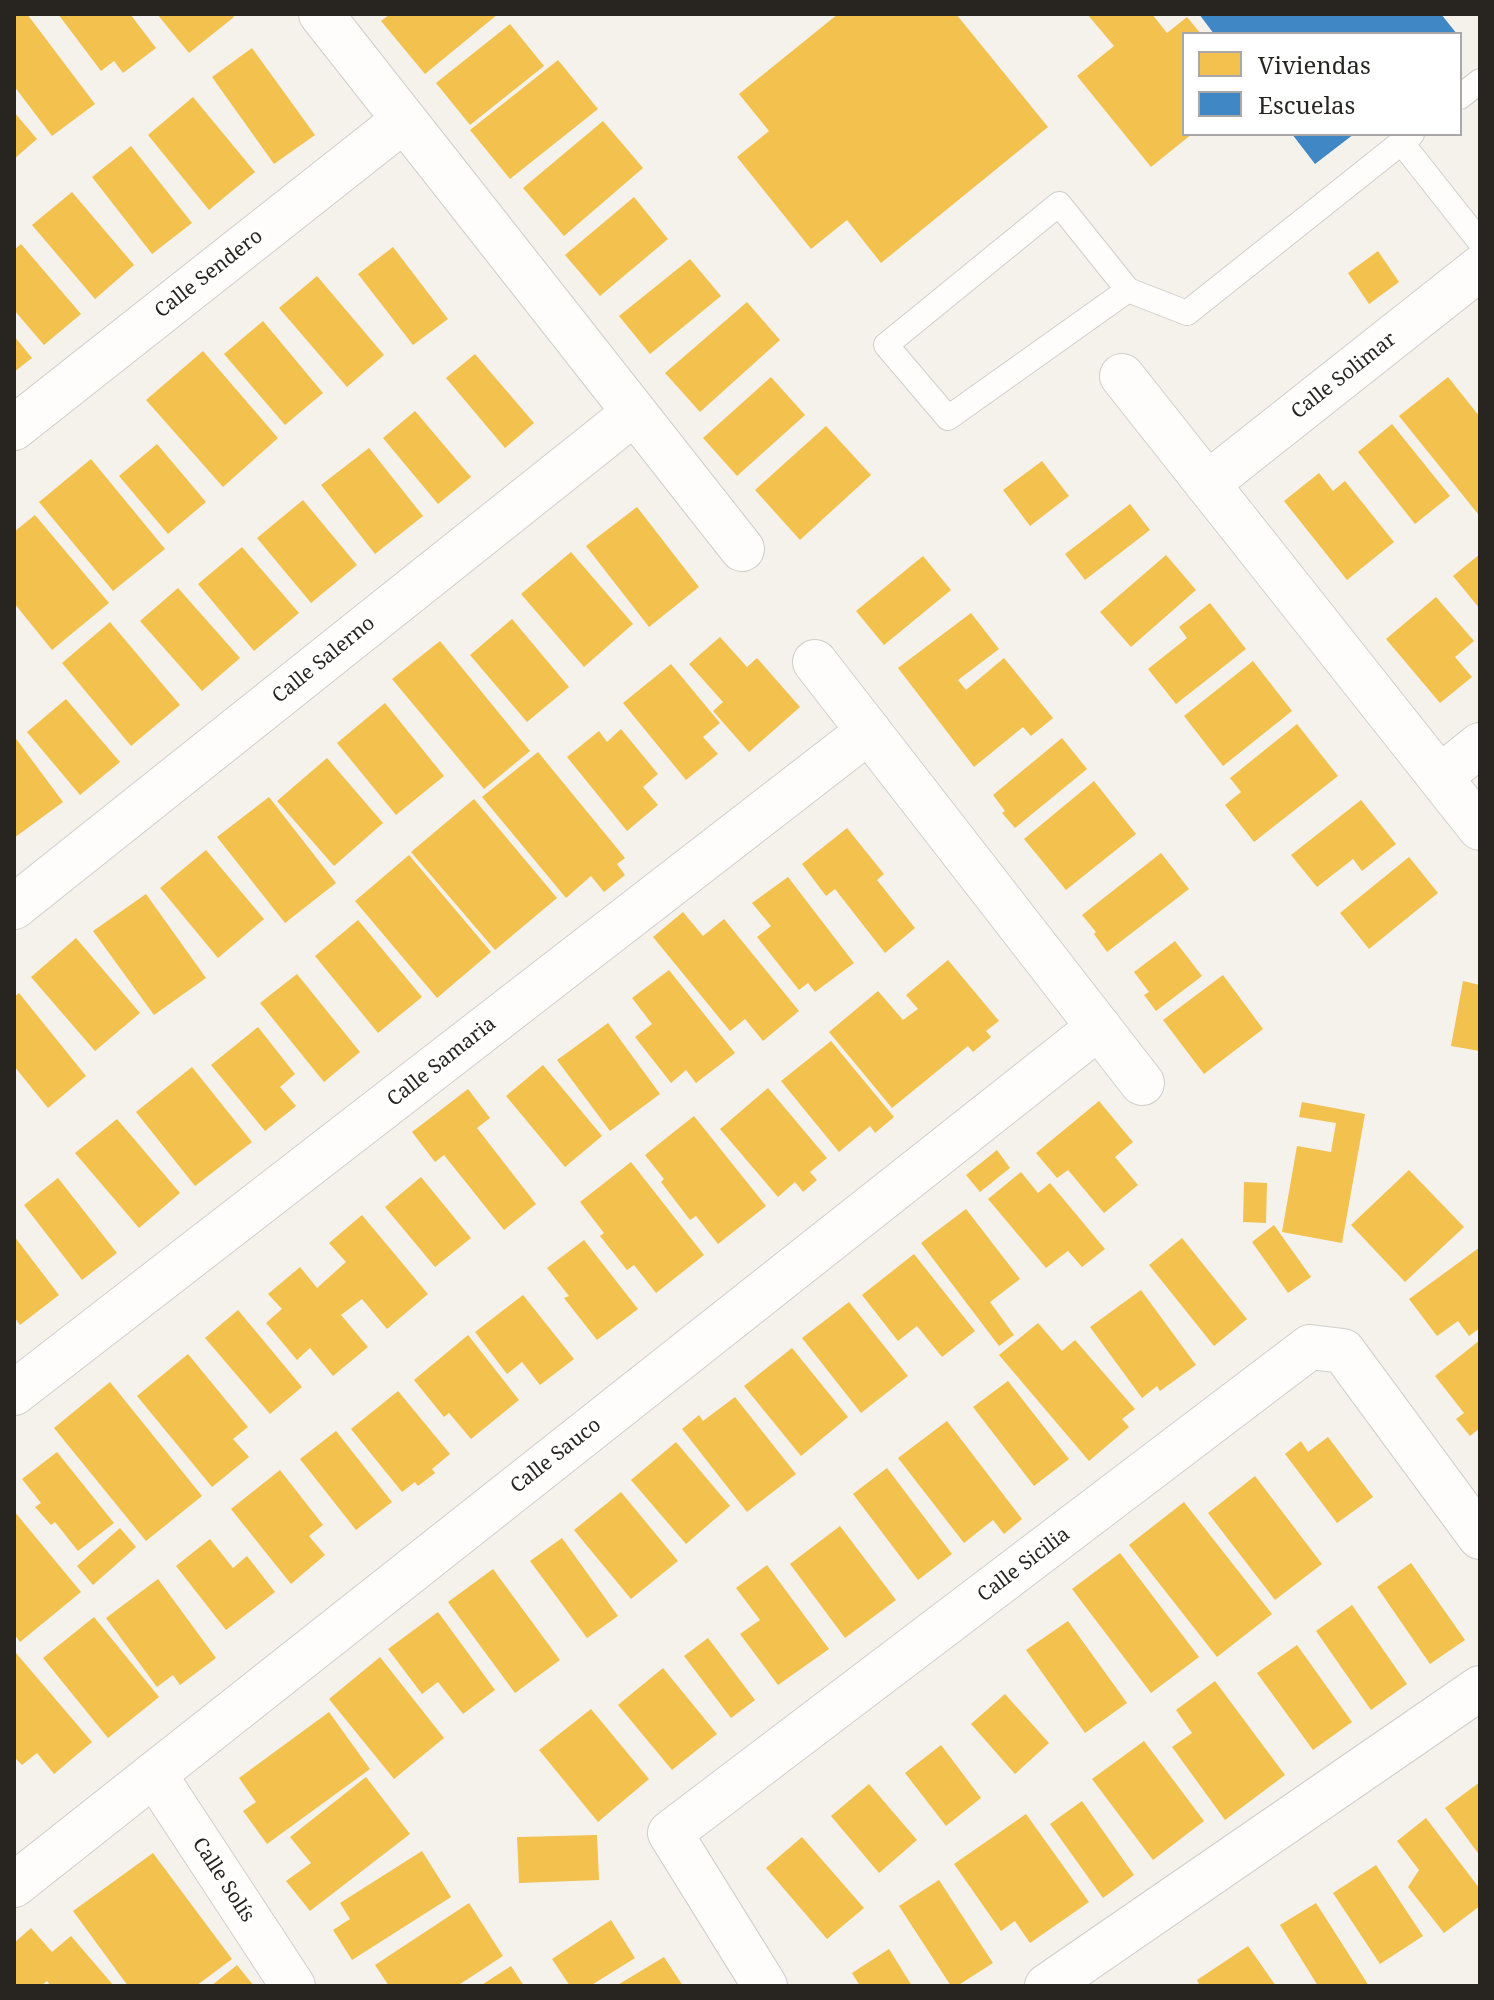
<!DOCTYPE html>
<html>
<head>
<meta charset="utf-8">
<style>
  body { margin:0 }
  #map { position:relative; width:1494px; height:2000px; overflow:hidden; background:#f5f2ec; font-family:"Noto Serif",serif }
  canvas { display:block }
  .frame { position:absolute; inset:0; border:16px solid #282521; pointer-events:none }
  .legend { position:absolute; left:1182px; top:32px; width:280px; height:104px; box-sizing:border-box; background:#fff; border:2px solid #a9a8a6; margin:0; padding:10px 14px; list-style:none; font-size:24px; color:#282521 }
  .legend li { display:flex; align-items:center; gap:16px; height:40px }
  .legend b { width:40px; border:2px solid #a9a8a6 }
</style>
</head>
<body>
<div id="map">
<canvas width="1494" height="2000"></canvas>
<div class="frame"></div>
<ul class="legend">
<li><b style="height:22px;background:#f2c14e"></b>Viviendas</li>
<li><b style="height:22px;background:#3f88c5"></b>Escuelas</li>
</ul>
</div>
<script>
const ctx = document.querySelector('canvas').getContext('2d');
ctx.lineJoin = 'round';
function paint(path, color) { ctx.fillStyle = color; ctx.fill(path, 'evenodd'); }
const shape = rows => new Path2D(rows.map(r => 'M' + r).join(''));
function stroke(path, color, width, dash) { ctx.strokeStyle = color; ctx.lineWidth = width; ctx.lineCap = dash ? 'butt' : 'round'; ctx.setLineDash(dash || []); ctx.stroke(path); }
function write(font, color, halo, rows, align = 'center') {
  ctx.font = font + ' "Noto Serif",serif'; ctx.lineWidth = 8; ctx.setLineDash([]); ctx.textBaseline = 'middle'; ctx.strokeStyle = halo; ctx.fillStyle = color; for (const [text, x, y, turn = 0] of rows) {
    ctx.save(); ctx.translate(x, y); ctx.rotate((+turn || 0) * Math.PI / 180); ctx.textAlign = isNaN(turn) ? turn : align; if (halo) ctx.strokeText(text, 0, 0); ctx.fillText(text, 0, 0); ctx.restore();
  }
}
const homes = shape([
  [14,14,27,14,95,104,52,136,14,86],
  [58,14,130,14,156,48,123,73,114,61,101,71],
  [157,14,232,14,234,17,189,53],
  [390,14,498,14,425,74,381,21],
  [838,14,956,14,1048,127,881,263,847,220,811,249,737,157,769,131,739,94],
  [1087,14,1152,14,1167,33,1187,17,1201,34,1184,34,1184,134,1192,134,1151,167,1077,76,1114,46],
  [510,24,544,66,470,125,436,83],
  [252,48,315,135,274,164,212,77],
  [558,60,598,109,510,179,470,130],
  [193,97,255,172,209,210,148,135],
  [14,112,37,139,14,159],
  [603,121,643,168,564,236,523,188],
  [131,146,192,223,152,254,92,177],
  [72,192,134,265,95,299,32,225],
  [634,197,668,239,600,296,565,255],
  [21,244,81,314,44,345,14,310,14,250],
  [393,247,448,319,413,345,358,274],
  [1378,251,1399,282,1369,304,1348,273],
  [690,259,721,296,650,354,619,316],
  [317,276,384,355,347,387,279,308],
  [747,302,780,340,700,412,665,373],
  [263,321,323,393,285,425,224,354],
  [14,336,32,358,14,372],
  [203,351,278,438,223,487,146,400],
  [475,354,534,423,505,448,446,378],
  [771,377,805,415,737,476,703,438],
  [1448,377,1480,417,1480,512,1478,514,1399,416],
  [415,411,471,477,438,504,383,438],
  [1392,424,1450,496,1415,524,1358,452],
  [826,426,871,475,800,540,755,490],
  [157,444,206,502,168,534,119,476],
  [369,448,423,516,375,554,321,485],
  [91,459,165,549,113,591,39,502],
  [1042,461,1069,496,1030,526,1003,490],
  [1319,473,1333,491,1345,481,1394,542,1347,580,1284,501],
  [303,500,357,565,311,603,257,538],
  [1130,504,1150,530,1085,580,1065,554],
  [637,507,699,587,649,627,586,546],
  [35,515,109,603,52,650,14,603,14,532],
  [242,547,299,613,254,651,198,584],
  [571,552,633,624,584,667,521,594],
  [1480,554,1480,609,1453,576],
  [1166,555,1196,590,1131,647,1100,612],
  [923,556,951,590,884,645,856,611],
  [178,588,240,658,202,691,140,621],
  [1436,597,1474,641,1455,657,1472,677,1440,703,1386,639],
  [1210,603,1246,649,1176,704,1148,669,1187,638,1179,627],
  [971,613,999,649,958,680,966,690,1004,658,1053,718,1031,736,1023,727,974,767,898,668],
  [512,619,569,687,527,722,470,655],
  [110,622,180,705,131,746,62,663],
  [720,637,747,667,757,658,800,707,749,752,713,711,723,702,689,664],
  [440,641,530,751,484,789,392,679],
  [1253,661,1292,711,1223,766,1184,716],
  [671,664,720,723,703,737,718,754,686,780,623,703],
  [66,699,120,762,80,795,27,732],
  [385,703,444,776,396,815,337,743],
  [1297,724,1338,776,1254,842,1225,805,1241,792,1230,778],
  [621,729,658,774,643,787,658,805,627,831,567,757,599,731,607,742],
  [14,736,63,802,14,838],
  [1062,738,1087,769,1015,828,1002,813,1005,811,993,795],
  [538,752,625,858,617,864,625,875,604,892,591,876,566,898,482,797],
  [327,758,383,823,334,866,277,801],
  [1094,781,1136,834,1066,890,1024,839],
  [269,797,336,883,285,923,217,837],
  [474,799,557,898,495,950,411,852],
  [1361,800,1396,844,1362,871,1353,859,1317,887,1291,855],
  [847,828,884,874,877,880,915,928,885,953,835,889,826,896,802,864],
  [206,850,264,919,218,958,160,888],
  [1161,853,1189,889,1107,952,1094,934,1096,932,1082,915],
  [409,855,491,952,437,998,355,901],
  [1409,857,1438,893,1369,949,1340,913],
  [788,877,854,963,815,992,808,983,799,990,757,937,771,926,752,903],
  [146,894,206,978,154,1015,93,931],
  [683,912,703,936,724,919,799,1011,763,1041,745,1019,730,1031,653,937],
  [358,920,422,997,378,1033,315,956],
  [76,938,140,1013,95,1051,31,977],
  [1175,941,1202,976,1156,1011,1144,995,1149,992,1134,972],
  [948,960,999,1021,986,1031,991,1037,973,1052,968,1046,892,1108,829,1032,878,991,903,1020,918,1009,906,995],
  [669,970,735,1053,696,1083,686,1070,671,1083,635,1037,652,1024,632,998],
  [297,974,360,1052,324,1082,260,1003],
  [1223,975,1263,1029,1204,1074,1163,1020],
  [1463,981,1480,985,1480,1051,1451,1046],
  [19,993,86,1076,48,1108,14,1066,14,997],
  [608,1023,660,1094,610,1131,557,1060],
  [258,1027,295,1074,280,1087,296,1106,265,1131,211,1065],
  [831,1041,894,1117,875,1133,870,1126,839,1152,781,1081],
  [543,1065,602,1136,565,1167,506,1096],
  [192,1067,252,1142,195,1186,136,1112],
  [768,1088,827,1158,810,1172,817,1180,803,1192,795,1182,778,1197,720,1129],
  [468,1089,490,1118,477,1128,536,1204,504,1230,444,1155,435,1162,412,1132],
  [1099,1101,1133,1142,1115,1157,1138,1185,1104,1213,1068,1170,1057,1178,1036,1153],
  [1302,1102,1365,1114,1342,1243,1282,1232,1297,1146,1331,1152,1336,1123,1299,1117],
  [694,1116,766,1206,718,1244,696,1216,690,1220,661,1182,664,1179,645,1155],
  [117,1119,180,1193,139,1228,75,1153],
  [997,1150,1010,1168,980,1192,966,1175],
  [631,1162,704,1255,656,1293,634,1265,627,1270,600,1236,604,1233,580,1202],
  [1409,1170,1464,1227,1405,1282,1351,1225],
  [1021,1172,1038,1193,1050,1183,1105,1249,1082,1267,1068,1251,1046,1268,988,1199],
  [421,1177,471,1238,435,1267,385,1207],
  [58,1178,117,1253,82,1280,24,1205],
  [1244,1182,1267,1183,1266,1223,1243,1222],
  [966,1209,1020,1279,990,1302,1014,1335,999,1346,921,1243],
  [362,1215,428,1294,387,1329,362,1299,341,1315,368,1347,333,1376,310,1348,297,1360,266,1323,282,1309,268,1294,300,1267,317,1288,346,1262,329,1243],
  [1274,1225,1311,1277,1288,1293,1252,1242],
  [14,1236,59,1295,20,1325,14,1317],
  [1182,1238,1247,1319,1214,1346,1149,1265],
  [584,1240,638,1309,597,1340,564,1298,569,1296,547,1268],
  [1480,1247,1480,1328,1469,1336,1458,1321,1437,1336,1409,1299],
  [914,1254,975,1331,942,1357,917,1326,898,1341,862,1295],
  [1141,1290,1196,1365,1160,1391,1157,1386,1142,1398,1090,1327],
  [523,1295,574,1359,540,1385,522,1362,507,1374,475,1332],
  [849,1302,908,1376,861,1413,802,1338],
  [238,1310,302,1387,270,1414,205,1338],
  [1038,1323,1062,1351,1075,1340,1135,1409,1122,1419,1129,1427,1089,1461,999,1355],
  [468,1335,519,1400,471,1439,449,1413,444,1417,414,1380],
  [1480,1340,1480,1428,1470,1436,1456,1419,1464,1413,1435,1376],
  [792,1348,848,1417,801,1456,744,1386],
  [188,1354,248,1427,233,1439,249,1457,212,1487,137,1396],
  [1008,1381,1069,1459,1034,1486,973,1407],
  [110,1382,202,1496,146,1541,54,1428],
  [398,1391,450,1454,432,1469,435,1473,418,1486,415,1482,402,1492,351,1429],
  [735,1397,796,1474,747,1512,682,1429,699,1415,703,1421],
  [947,1421,1022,1519,1004,1534,993,1520,964,1543,898,1458],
  [336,1431,392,1502,356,1530,300,1459],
  [1328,1437,1373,1497,1337,1523,1285,1454,1301,1441,1308,1452],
  [676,1442,730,1506,686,1544,631,1480],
  [57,1452,114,1523,78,1551,55,1522,51,1525,35,1507,41,1503,22,1479],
  [887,1468,952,1554,918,1580,853,1494],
  [280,1470,323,1525,309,1536,325,1555,291,1584,231,1509],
  [1255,1476,1322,1564,1275,1600,1208,1513],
  [621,1492,678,1561,631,1599,574,1530],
  [1184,1502,1272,1614,1217,1657,1129,1545],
  [14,1511,81,1592,20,1642,14,1634],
  [840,1526,896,1600,845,1638,790,1564],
  [120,1528,136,1547,93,1585,77,1566],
  [562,1538,618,1616,587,1638,530,1561],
  [210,1539,233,1568,247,1556,275,1592,226,1630,176,1566],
  [1120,1553,1199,1657,1151,1693,1072,1589],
  [1411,1563,1465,1640,1430,1664,1377,1587],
  [767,1565,829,1649,778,1685,740,1634,760,1620,736,1588],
  [493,1569,560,1660,515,1693,448,1602],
  [158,1579,216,1658,180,1685,173,1675,157,1687,106,1618],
  [1352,1605,1407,1684,1371,1710,1316,1631],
  [438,1612,495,1690,463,1714,438,1682,422,1694,388,1649],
  [94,1617,159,1697,108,1738,43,1658],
  [1068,1621,1127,1703,1085,1733,1026,1650],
  [708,1638,755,1700,731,1718,684,1656],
  [1297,1645,1352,1722,1313,1750,1257,1673],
  [16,1653,92,1742,54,1774,37,1753,22,1765,14,1757,14,1654],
  [380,1657,444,1738,394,1779,329,1699],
  [663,1668,717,1734,672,1770,618,1705],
  [1215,1681,1285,1775,1225,1820,1172,1747,1192,1733,1176,1710],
  [1005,1694,1049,1743,1015,1774,971,1724],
  [591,1709,649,1779,598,1822,539,1750],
  [329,1712,370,1769,267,1844,243,1811,256,1802,239,1778],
  [1144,1741,1204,1821,1153,1860,1092,1779],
  [941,1745,981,1798,946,1826,905,1773],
  [366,1777,410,1834,310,1911,286,1881,311,1863,290,1837],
  [1480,1782,1480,1856,1445,1808],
  [869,1784,917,1840,879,1873,831,1816],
  [1082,1801,1134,1875,1103,1898,1050,1824],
  [1026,1814,1089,1902,1030,1943,1015,1921,1001,1931,954,1864],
  [1426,1818,1480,1889,1480,1906,1444,1933,1408,1887,1419,1870,1397,1841],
  [597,1835,599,1880,519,1883,517,1837],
  [802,1837,864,1908,827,1939,766,1868],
  [422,1851,451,1897,352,1960,333,1930,350,1919,340,1903],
  [153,1853,232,1959,196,1986,128,1986,73,1911],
  [1376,1865,1423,1936,1380,1964,1333,1893],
  [939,1880,993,1963,957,1986,951,1986,899,1906],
  [469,1903,503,1956,457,1986,389,1986,375,1965],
  [1316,1903,1369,1986,1318,1986,1280,1925],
  [611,1920,635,1958,590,1986,570,1986,552,1959],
  [31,1928,52,1952,71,1936,114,1986,51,1986,47,1981,41,1986,14,1986,14,1943],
  [1248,1946,1276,1986,1200,1986,1197,1980],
  [889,1949,912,1986,860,1986,852,1973],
  [664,1957,683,1986,616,1986],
  [237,1965,254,1986,211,1986],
  [511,1966,524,1986,480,1986]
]);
const schools = shape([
  [1199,14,1441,14,1457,34,1214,34],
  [1292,134,1354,134,1315,164]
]);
const lane = shape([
  [1460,97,1480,81],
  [1401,142,1480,242],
  [1128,290,948,418,886,345,1059,204,1128,290,1187,313,1412,134]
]);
const street = shape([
  [321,14,742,549],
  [1122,376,1480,828],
  [14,428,404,120],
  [1207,484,1480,268],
  [815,662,1142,1083],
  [1440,777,1480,745],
  [14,907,634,413],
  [14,1393,869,731],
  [154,1774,293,1986],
  [14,1885,1099,1027],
  [765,1986,670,1833,1310,1347,1343,1351,1480,1537],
  [1047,1986,1480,1688]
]);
const streetNames = [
  ["Calle Sendero",209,274,-38],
  ["Calle Solimar",1344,376,-38],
  ["Calle Salerno",324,660,-39],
  ["Calle Samaria",442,1062,-38],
  ["Calle Sauco",556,1456,-38],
  ["Calle Sicilia",1024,1565,-37],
  ["Calle Solís",223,1880,57]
];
paint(homes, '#f2c14e');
paint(schools, '#3f88c5');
stroke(lane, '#d0cec9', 26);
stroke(street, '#d0cec9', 46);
stroke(lane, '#fefdfc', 24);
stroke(street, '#fefdfc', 44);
write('20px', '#282521', '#fff', streetNames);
</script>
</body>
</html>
